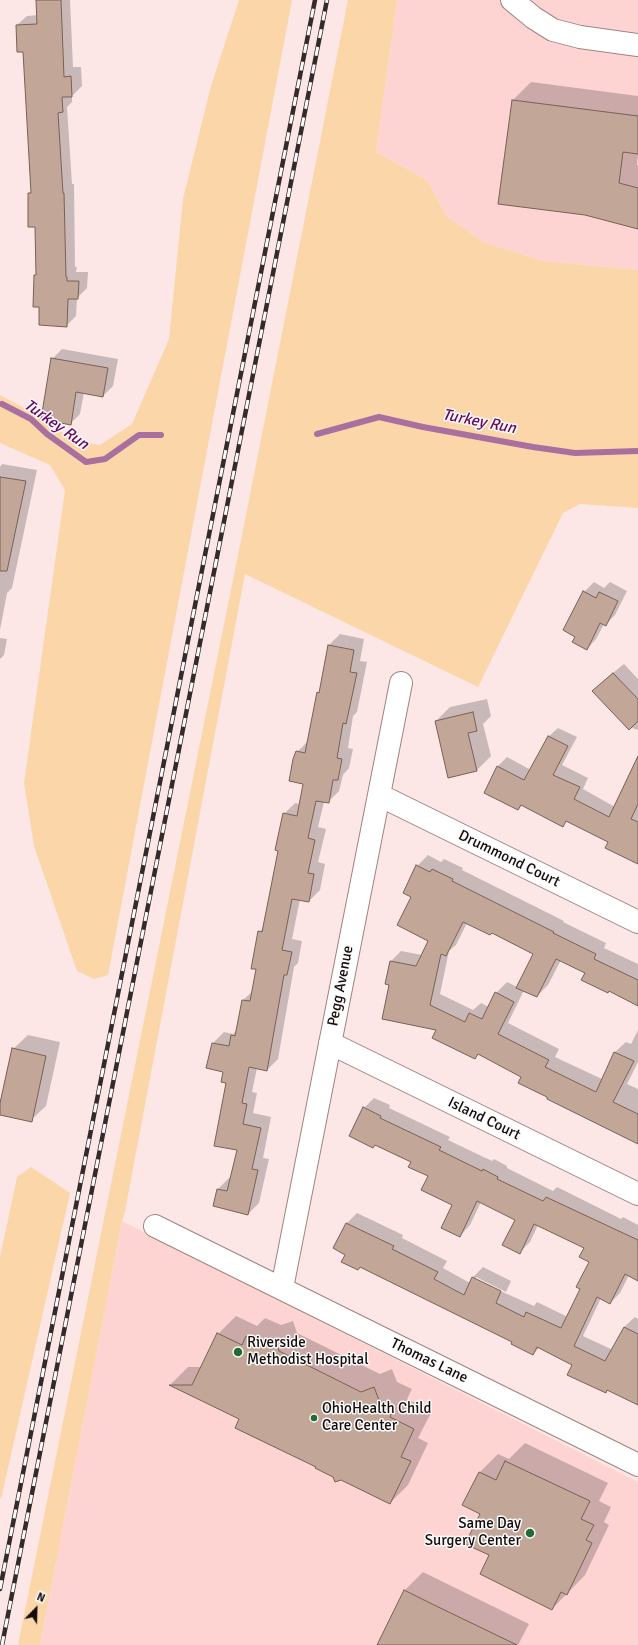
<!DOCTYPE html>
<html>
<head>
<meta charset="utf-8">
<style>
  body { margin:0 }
  #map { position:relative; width:638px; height:1645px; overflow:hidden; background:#fce7e6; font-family:Signika,sans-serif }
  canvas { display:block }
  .north { position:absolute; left:16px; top:1589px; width:40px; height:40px; -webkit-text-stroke:3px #fafafa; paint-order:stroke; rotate:23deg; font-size:11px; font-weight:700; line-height:16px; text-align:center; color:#140a09 }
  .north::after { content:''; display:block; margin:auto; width:14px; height:18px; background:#140a09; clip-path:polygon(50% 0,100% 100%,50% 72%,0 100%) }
</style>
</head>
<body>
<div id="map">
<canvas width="638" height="1645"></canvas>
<div class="north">N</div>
</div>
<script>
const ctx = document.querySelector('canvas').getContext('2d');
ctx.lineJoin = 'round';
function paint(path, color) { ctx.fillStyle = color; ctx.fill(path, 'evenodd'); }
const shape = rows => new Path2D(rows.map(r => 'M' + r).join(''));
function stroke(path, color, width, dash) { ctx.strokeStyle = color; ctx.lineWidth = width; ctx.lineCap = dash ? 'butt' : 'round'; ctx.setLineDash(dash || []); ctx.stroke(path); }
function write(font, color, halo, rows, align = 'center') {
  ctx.font = font + ' Signika,sans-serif'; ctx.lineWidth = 3; ctx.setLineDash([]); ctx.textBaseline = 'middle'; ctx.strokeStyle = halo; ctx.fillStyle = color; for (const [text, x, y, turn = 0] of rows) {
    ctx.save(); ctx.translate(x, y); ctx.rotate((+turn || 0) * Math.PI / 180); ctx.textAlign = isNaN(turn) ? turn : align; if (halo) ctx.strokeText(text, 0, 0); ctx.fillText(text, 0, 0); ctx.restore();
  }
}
const built = shape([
  [397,0,638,0,638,270,543,261,485,243,447,217,427,180,376,152],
  [122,1221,638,1482,638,1645,40,1645]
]);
const green = shape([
  [239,0,292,0,108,975,94,979,77,971,34,846,24,783,65,490,50,465,0,443,0,395,26,409,75,441,100,445,132,424,169,339,183,199,211,86],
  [348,0,397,0,376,152,427,180,447,217,485,243,543,261,638,270,638,508,580,504,563,513,478,687,245,574,125,1211,122,1221,40,1645,18,1645,241,540],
  [31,1167,70,1193,1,1499,0,1497,0,1257,17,1177]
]);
const shadow = shape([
  [37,0,70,0,73,67,81,67,82,86,72,96,72,102,67,107,72,184,74,184,75,267,77,267,76,272,88,272,87,288,77,298,76,316,66,326,40,306,36,226,29,194,32,191,24,51,17,25,27,16,38,15],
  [531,82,638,96,638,154,637,165,638,165,638,228,513,100],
  [62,349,118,359,113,386,103,396,84,392,80,414,70,424,52,359],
  [2,464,37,470,12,588,7,593,0,630,0,467],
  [594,582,604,588,610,582,627,591,615,615,606,624,604,624,596,639,587,649,577,636,584,592],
  [340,634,364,639,360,661,367,662,357,712,353,716,348,748,353,749,349,768,343,775,339,791,328,802,324,802,318,827,326,829,318,862,325,864,320,890,309,901,300,899,292,939,302,941,298,963,294,967,278,1059,267,1070,257,1068,252,1092,257,1093,253,1113,271,1117,263,1158,269,1159,259,1203,248,1214,218,1189,229,1178,231,1179,238,1149,224,1071,207,1068,213,1043,224,1032,233,1034,237,1030,243,1000,253,991,257,969,259,932,264,927,280,850,284,814,295,803,300,804,304,783,297,752,309,740,318,693,321,689,329,645],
  [0,638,7,639,4,655,0,659],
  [624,664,638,679,638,730,627,726,603,681],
  [487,699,491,716,483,724,491,756,477,770,436,721,450,707],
  [558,728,577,737,562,765,588,778,583,789,615,807,638,769,638,863,609,842,567,820,562,825,523,804,518,809,485,793,498,766,507,757,531,770,548,737],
  [428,855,441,862,444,859,463,868,462,870,564,921,563,922,606,943,604,948,638,964,638,1005,586,973,561,960,548,985,537,996,524,990,508,1023,559,1049,555,1057,602,1079,615,1052,626,1042,631,1044,638,1030,638,1062,627,1084,638,1089,638,1142,549,1097,522,1076,479,1053,475,1058,437,1029,391,961,401,951,422,955,430,940,412,896,417,866],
  [467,923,493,932,534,953,517,987,507,982,496,993,489,1007,481,1003,473,1010,440,994,449,951,456,945],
  [28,1035,60,1042,46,1106,31,1120,0,1114,0,1107,13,1049],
  [374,1098,390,1105,389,1108,450,1137,448,1140,492,1161,494,1159,507,1166,507,1168,553,1191,557,1187,621,1219,623,1217,638,1225,638,1279,629,1275,620,1293,610,1303,601,1298,583,1336,613,1350,624,1327,635,1317,638,1319,638,1404,608,1389,605,1392,574,1364,539,1348,533,1354,513,1342,335,1248,347,1223,357,1213,403,1235,402,1238,447,1261,443,1268,470,1283,473,1277,483,1267,511,1281,506,1292,476,1277,476,1280,534,1306,537,1302,568,1317,581,1289,590,1262,585,1247,538,1225,530,1242,520,1252,516,1220,481,1202,470,1225,460,1236,453,1204,429,1176,412,1162,376,1144,373,1147,364,1108],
  [236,1316,257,1326,265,1318,281,1325,293,1321,297,1333,380,1374,392,1369,397,1382,412,1389,407,1399,432,1411,418,1438,428,1443,408,1485,390,1503,236,1427,241,1419,171,1384,188,1367,202,1367,218,1334],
  [525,1443,608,1483,599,1501,611,1507,604,1522,609,1525,585,1575,552,1609,491,1555,481,1513,479,1473,498,1454,509,1459],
  [423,1572,529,1624,518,1645,378,1645,405,1590]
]);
const stream = shape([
  [2,404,31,419,47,434,86,462,105,459,139,435,161,435],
  [317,434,379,417,423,427,533,447,575,453,638,451]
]);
const building = shape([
  [36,0,61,0,64,77,71,76,72,97,62,97,63,112,58,113,63,193,64,193,66,277,67,277,67,281,79,281,78,299,68,299,67,327,39,325,39,307,33,307,34,275,36,275,35,227,28,227,28,193,31,193,23,52,17,52,16,25,37,24,36,0],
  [512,100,638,116,638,154,623,152,619,183,638,188,638,229,585,215,498,204,512,100],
  [51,358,108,368,103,397,76,392,71,425,41,419,51,358],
  [0,477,26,481,7,571,0,571,0,477],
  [583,591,596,598,599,592,618,601,606,626,600,623,587,650,572,642,575,637,563,630,583,591],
  [328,645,354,650,350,672,357,673,346,724,343,723,337,758,342,759,338,780,333,780,329,803,316,801,308,838,315,840,308,873,314,874,309,902,292,899,282,950,292,952,287,975,284,975,267,1071,249,1067,242,1103,247,1104,243,1124,261,1128,252,1169,258,1170,248,1215,213,1206,217,1189,227,1191,237,1150,214,1146,226,1083,221,1082,223,1072,206,1068,212,1043,229,1046,231,1035,235,1036,242,1000,250,1001,256,969,251,969,258,931,262,932,278,851,275,850,283,813,297,816,303,784,289,781,293,759,296,751,305,753,317,692,319,693,328,645],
  [613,673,638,699,638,721,629,730,592,691,613,673],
  [473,712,477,731,468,733,477,771,448,778,435,721,473,712],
  [548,736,568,746,553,775,580,787,574,799,609,817,638,756,638,804,631,819,638,822,638,864,605,848,608,842,566,821,563,827,521,805,518,810,484,793,497,766,524,780,548,736],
  [416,865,430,872,432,869,453,879,452,881,554,932,553,933,596,954,594,959,638,980,638,1006,609,991,608,993,581,980,585,973,556,959,537,997,516,988,533,954,492,933,490,935,463,922,446,956,441,954,430,1005,465,1022,469,1013,482,1019,495,992,514,1002,498,1034,549,1060,545,1067,596,1092,614,1052,634,1061,613,1102,638,1114,638,1144,547,1099,547,1097,518,1083,521,1077,478,1054,475,1059,432,1038,436,1030,382,1019,389,985,385,984,390,961,416,966,428,941,397,925,411,897,403,893,416,865],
  [12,1048,46,1056,32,1122,0,1115,0,1103,12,1048],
  [363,1107,381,1116,380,1118,441,1147,439,1150,482,1171,483,1169,498,1177,497,1179,543,1201,546,1197,638,1240,638,1281,625,1274,610,1304,597,1297,574,1346,605,1361,624,1327,638,1334,638,1405,607,1390,606,1393,567,1375,572,1365,537,1347,533,1355,511,1344,512,1342,360,1267,358,1270,341,1262,345,1255,333,1248,346,1223,394,1246,392,1249,438,1272,434,1279,464,1295,472,1277,501,1291,496,1303,524,1317,526,1312,561,1328,580,1289,576,1287,589,1262,579,1257,584,1248,534,1224,520,1254,502,1245,515,1220,477,1201,460,1237,441,1228,452,1205,421,1190,428,1176,408,1167,411,1162,375,1145,373,1148,349,1136,363,1107],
  [217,1333,242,1345,246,1336,262,1343,275,1339,279,1351,361,1392,374,1387,379,1400,394,1408,390,1417,414,1429,401,1457,411,1461,390,1504,341,1480,335,1482,333,1477,315,1468,316,1467,235,1428,239,1419,169,1385,192,1385,217,1333],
  [505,1461,590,1501,581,1519,594,1525,586,1540,592,1543,567,1595,561,1592,552,1610,480,1574,489,1555,465,1544,480,1514,462,1505,479,1472,496,1480,505,1461],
  [404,1590,430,1603,517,1645,377,1645,404,1590]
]);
const street = shape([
  [512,0,534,18,553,30,580,37,638,45],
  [379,795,638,922],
  [330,1043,638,1194],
  [155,1226,638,1465],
  [282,1288,401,683]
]);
const rail = shape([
  [0,1589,315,0],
  [2,1645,327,0]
]);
const markers = [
  [238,1352,5,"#236a36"],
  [314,1418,4,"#236a36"],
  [530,1533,5,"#236a36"]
];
const streetNames = [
  ["Drummond Court",509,859,26],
  ["Pegg Avenue",341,986,-79],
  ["Island Court",484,1119,26],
  ["Thomas Lane",429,1361,26]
];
const poiNames = [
  ["Riverside",247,1343],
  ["Methodist Hospital",247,1360],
  ["OhioHealth Child",322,1409],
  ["Care Center",322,1426],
  ["Same Day",521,1524,"right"],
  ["Surgery Center",521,1541,"right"]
];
const waterNames = [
  ["Turkey Run",479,422,11],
  ["Turkey Run",56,425,35]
];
paint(built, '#fed4d2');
paint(green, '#fbd6a8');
paint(shadow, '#0003');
stroke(stream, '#a96f9f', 6);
paint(building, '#c2a799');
stroke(building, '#796054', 1);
stroke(street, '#a18381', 24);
stroke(street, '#fff', 22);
stroke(rail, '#362a29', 4.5);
stroke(rail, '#fafafa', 3, [9]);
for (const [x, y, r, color] of markers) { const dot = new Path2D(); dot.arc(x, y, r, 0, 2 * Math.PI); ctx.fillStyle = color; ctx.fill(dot); stroke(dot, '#fafafa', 1.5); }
write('15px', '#140a09', '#fafafa', streetNames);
write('15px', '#140a09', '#fafafa', poiNames, 'left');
write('italic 16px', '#680762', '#fafafa', waterNames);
</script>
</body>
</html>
